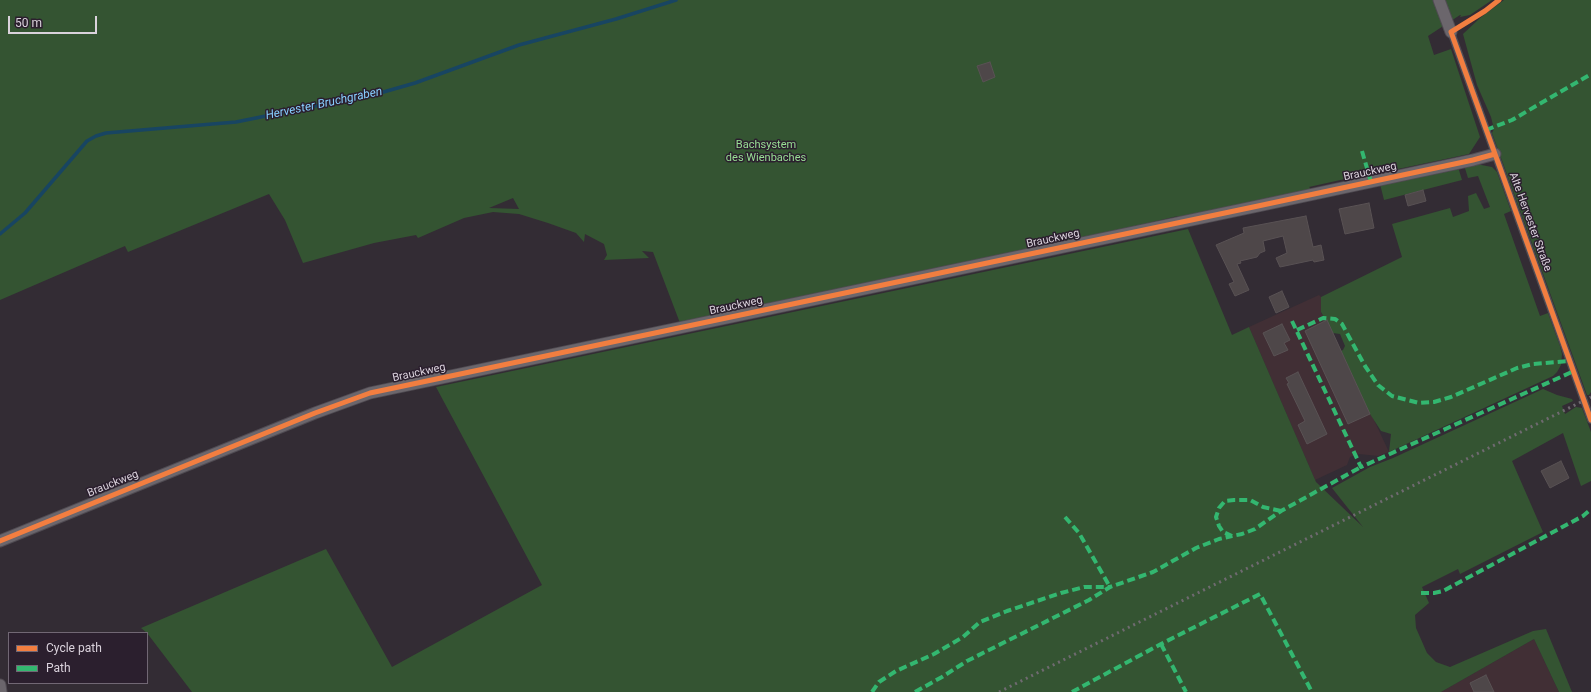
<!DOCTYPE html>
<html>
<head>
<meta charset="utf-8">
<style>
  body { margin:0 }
  #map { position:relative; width:1591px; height:692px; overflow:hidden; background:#332c34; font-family:Roboto,sans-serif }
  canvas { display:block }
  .legend { position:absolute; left:8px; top:632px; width:140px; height:52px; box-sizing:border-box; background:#2b1f2e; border:1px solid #716774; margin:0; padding:5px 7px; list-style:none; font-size:12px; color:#dad2dc }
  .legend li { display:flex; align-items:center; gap:8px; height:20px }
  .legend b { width:20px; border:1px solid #716774 }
  .scale { position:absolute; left:8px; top:16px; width:89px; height:18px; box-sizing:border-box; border:2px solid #dad2dc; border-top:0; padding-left:5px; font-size:12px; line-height:14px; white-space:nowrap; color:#dad2dc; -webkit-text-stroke:3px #2b1f2e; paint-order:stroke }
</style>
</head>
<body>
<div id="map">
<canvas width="1591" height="692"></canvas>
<ul class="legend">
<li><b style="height:5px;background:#f27e40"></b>Cycle path</li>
<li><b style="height:5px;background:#33b770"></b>Path</li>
</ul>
<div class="scale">50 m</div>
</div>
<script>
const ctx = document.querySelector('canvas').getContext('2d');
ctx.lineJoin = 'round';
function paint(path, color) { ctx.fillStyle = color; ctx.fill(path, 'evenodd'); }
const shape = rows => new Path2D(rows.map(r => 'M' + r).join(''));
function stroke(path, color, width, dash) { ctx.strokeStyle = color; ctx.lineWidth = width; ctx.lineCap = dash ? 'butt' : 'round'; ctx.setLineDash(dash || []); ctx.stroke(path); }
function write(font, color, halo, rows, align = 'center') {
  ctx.font = font + ' Roboto,sans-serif'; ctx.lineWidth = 3; ctx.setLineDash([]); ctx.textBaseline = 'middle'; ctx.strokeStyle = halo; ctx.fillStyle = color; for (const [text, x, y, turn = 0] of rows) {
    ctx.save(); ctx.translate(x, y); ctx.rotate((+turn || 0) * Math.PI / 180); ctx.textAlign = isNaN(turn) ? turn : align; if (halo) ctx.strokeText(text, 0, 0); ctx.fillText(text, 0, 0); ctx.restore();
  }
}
const commercial = shape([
  [1319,295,1321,297,1321,313,1327,320,1389,452,1378,456,1359,454,1350,457,1347,465,1315,480,1249,327],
  [1534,639,1559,692,1441,692]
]);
const green = shape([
  [0,0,1492,0,1470,15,1460,17,1461,15,1460,15,1428,36,1434,55,1451,49,1480,137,1469,154,1398,169,1385,170,1309,187,1312,190,1173,220,1178,216,1092,236,680,323,653,252,642,251,649,258,604,260,607,255,604,244,585,234,584,242,576,233,548,223,519,214,493,212,464,218,418,238,416,235,374,243,303,263,285,220,269,194,128,252,125,246,0,300],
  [513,198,519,209,489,208],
  [1504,0,1591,0,1591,392,1589,395,1587,395,1492,133,1494,129,1491,117,1477,85,1463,34,1480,18],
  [1476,164,1492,167,1497,172,1511,211,1504,214,1540,316,1548,313,1560,346,1562,354,1561,365,1557,372,1553,376,1540,382,1389,452,1391,434,1381,431,1370,414,1341,351,1343,350,1345,346,1340,334,1333,333,1321,312,1321,297,1402,257,1392,224,1450,208,1453,217,1469,211,1468,196,1476,193,1484,209,1490,207,1478,176,1468,178,1464,165],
  [1458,167,1462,180,1384,200,1380,184],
  [1188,229,1232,335,1249,327,1316,482,1363,527,1332,488,1370,467,1393,458,1543,389,1557,395,1572,399,1573,401,1562,406,1565,414,1576,407,1582,408,1591,432,1591,481,1581,486,1563,433,1512,461,1543,532,1460,574,1458,569,1422,587,1429,603,1415,615,1416,628,1427,653,1436,662,1450,667,1533,631,1546,629,1572,692,1559,692,1534,639,1441,692,192,692,147,633,141,628,326,549,392,667,542,585,436,387]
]);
const stream = shape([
  [0,234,25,213,87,141,96,136,106,133,236,122,380,93,415,83,519,45,616,19,676,0]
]);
const building = shape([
  [990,62,995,77,983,82,977,66,990,62],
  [1423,190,1426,201,1408,206,1405,195,1423,190],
  [1369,203,1374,228,1345,234,1339,209,1369,203],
  [1306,216,1313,247,1321,245,1324,260,1314,262,1313,260,1280,267,1276,258,1287,253,1283,236,1263,241,1265,251,1260,253,1257,257,1240,261,1241,263,1237,264,1249,290,1235,296,1229,284,1234,282,1216,245,1244,233,1243,228,1306,216],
  [1282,291,1289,307,1276,313,1269,297,1282,291],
  [1327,320,1370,414,1348,424,1305,331,1327,320],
  [1282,324,1290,340,1284,343,1288,350,1274,356,1263,333,1282,324],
  [1298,372,1327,434,1307,444,1298,425,1305,421,1287,384,1289,383,1286,378,1298,372],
  [1561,461,1569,478,1550,488,1541,471,1561,461],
  [1486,675,1494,692,1474,692,1470,683,1486,675]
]);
const lane = shape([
  [1451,32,1591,420]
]);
const street = shape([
  [1439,0,1451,32],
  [0,541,315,413,370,393,1258,206,1473,160,1495,154],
  [0,685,1,692]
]);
const rail = shape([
  [999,692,1591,397]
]);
const quiet = shape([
  [1486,130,1512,120,1591,74],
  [1362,151,1371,182],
  [1292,321,1361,467,1574,371],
  [1297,330,1323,318,1335,319,1342,324,1365,366,1378,385,1392,396,1419,403,1434,402,1451,397,1517,368,1533,364,1570,361],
  [1281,511,1263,507,1250,500,1234,500,1225,501,1219,508,1216,517,1219,526,1223,532,1232,536,1242,534,1255,529,1281,511,1361,467],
  [1065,517,1079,533,1110,587],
  [1421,593,1434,593,1443,591,1583,516,1591,509],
  [1161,644,1186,692],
  [872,692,879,682,896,671,934,654,963,637,980,622,1007,611,1061,593,1084,587,1110,587],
  [915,692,942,677,967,661,1089,600,1110,587,1153,572,1196,548,1219,539,1232,536],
  [1072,692,1161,644,1260,594,1312,692]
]);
const cycleway = shape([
  [1499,0,1485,11,1451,32,1591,420],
  [0,541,315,413,370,393,1258,206,1473,160,1495,154]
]);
const parkNames = [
  ["Bachsystem",766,145],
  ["des Wienbaches",766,158]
];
const streetNames = [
  ["Brauckweg",1370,172,-12],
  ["Alte Hervester Straße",1530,222,70],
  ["Brauckweg",1053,239,-12],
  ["Brauckweg",736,306,-12],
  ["Brauckweg",419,373,-12],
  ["Brauckweg",113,484,-22]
];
const waterNames = [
  ["Hervester Bruchgraben",324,104,-12]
];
paint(commercial, '#412f35');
paint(green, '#345432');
stroke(stream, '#184562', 3.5);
paint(building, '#4e4749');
stroke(building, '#595254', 1);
stroke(lane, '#504b52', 8);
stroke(street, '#504b52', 13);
stroke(lane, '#6b666c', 5.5);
stroke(street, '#6b666c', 11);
stroke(rail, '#6f6a70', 3, [2, 4]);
stroke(quiet, '#33b770', 4, [8, 4]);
stroke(cycleway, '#f27e40', 5);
write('11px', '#98de94', '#2b1f2e', parkNames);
write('11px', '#dad2dc', '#2b1f2e', streetNames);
write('italic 12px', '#87cefe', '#2b1f2e', waterNames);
</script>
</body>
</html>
